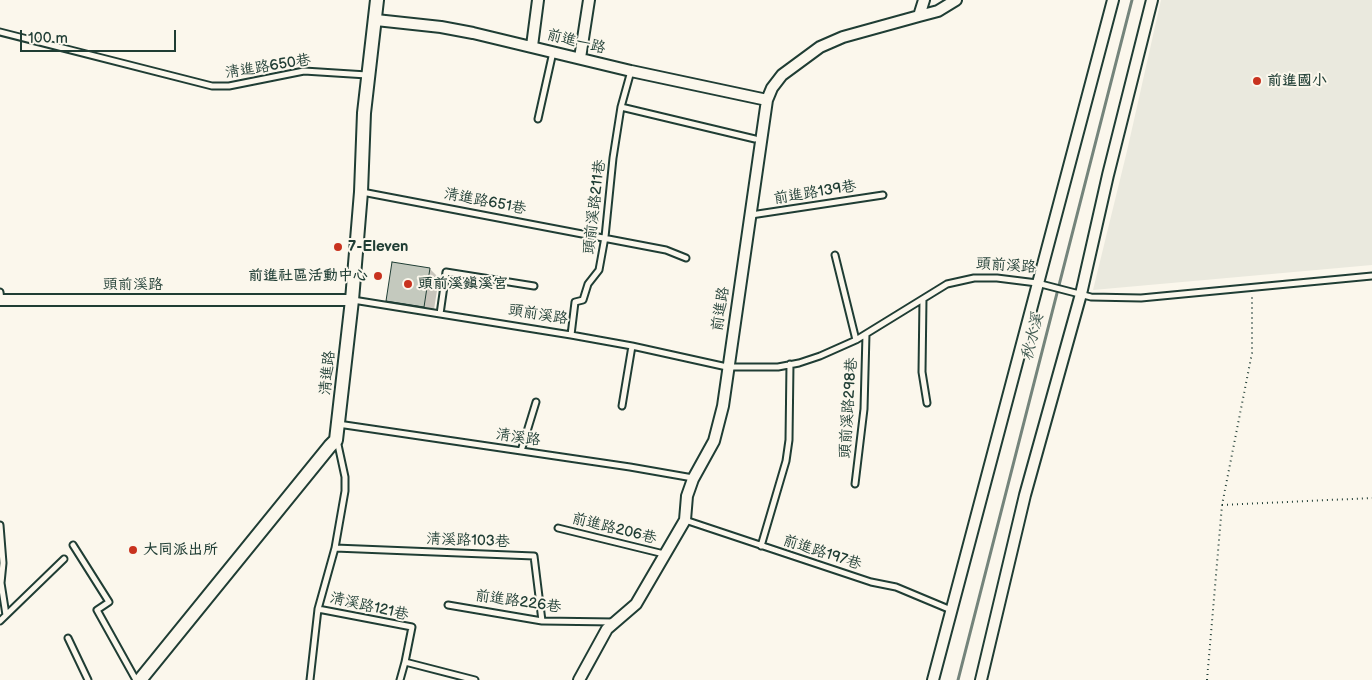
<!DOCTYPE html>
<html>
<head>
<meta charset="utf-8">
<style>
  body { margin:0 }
  #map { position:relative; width:1372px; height:680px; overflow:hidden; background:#fbf7ec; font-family:"Balsamiq Sans",sans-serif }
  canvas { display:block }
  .scale { position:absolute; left:20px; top:30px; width:156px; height:22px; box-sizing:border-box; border:2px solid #1f3d34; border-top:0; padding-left:6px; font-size:15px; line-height:18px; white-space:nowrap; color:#1f3d34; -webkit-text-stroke:4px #fbf7ec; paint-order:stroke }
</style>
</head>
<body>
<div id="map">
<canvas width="1372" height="680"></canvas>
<div class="scale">100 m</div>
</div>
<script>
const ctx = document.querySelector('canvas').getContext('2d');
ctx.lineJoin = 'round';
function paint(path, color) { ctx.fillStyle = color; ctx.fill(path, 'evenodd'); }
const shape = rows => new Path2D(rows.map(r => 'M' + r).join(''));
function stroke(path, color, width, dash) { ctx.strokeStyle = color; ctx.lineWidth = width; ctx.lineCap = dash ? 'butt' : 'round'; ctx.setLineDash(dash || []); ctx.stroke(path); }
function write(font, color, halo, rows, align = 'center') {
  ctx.font = font + ' "Balsamiq Sans","LXGW WenKai TC",sans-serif'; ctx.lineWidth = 4; ctx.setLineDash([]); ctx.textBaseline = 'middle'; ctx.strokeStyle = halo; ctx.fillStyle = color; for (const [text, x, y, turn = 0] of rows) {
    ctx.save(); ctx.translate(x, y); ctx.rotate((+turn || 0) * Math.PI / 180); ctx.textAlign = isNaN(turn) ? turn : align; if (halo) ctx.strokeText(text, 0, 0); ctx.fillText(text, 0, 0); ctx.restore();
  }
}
const built = shape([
  [1161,0,1372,0,1372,265,1093,290,1127,151]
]);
const shadow = shape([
  [430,269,439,278,433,316,397,310,387,300]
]);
const stream = shape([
  [958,680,1132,0]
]);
const building = shape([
  [392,262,430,268,424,307,386,301,392,262]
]);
const path = shape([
  [1222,505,1372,498],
  [1207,680,1222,505,1252,353,1252,295]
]);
const service = shape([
  [0,32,212,86,229,86,304,71,367,75],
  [621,107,755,139],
  [538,119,553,52],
  [362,192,666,250,686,258],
  [751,215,883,195],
  [835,255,856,340],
  [0,292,1,300],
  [923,299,922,372,927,403],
  [353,300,571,335,632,346,727,367,778,367,799,363,820,356,856,340,947,284,974,278,997,278,1037,283,1091,297,1141,298,1372,276],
  [440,314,446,272,534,286],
  [571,335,575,302,583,300,588,284,599,270,605,237,613,158,621,107,631,71],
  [622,406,632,346],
  [338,424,630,467,693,478],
  [521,451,536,402],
  [855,484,864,409,866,334],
  [685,520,871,582,896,587,951,610],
  [0,525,3,563,1,583,6,615],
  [558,528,664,554],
  [73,545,109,602,97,610,136,680],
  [761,546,786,461,789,440,790,364],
  [335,548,534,556,542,621],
  [448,605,542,621,614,622],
  [318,609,412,627,405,662],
  [0,621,64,559],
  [68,638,88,680],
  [310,680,318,609,335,548,345,491,345,477,337,440],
  [400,680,405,662,475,680]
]);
const minor = shape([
  [919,16,938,11,956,0],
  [376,20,441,27,473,33,631,71,767,100],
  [532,46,538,0],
  [580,58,589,0],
  [0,300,352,300],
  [579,680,607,629,636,604,685,520,687,496,693,479,714,441,723,406,767,100,772,88,782,75,820,47,843,37,919,16,924,0],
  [933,680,1113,0],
  [981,680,1025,495,1081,294,1108,175,1152,0]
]);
const tertiary = shape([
  [140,680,330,446,336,440,352,300,361,192,364,113,377,0]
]);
const markers = [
  [1257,81,5,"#c8321e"],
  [338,247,5,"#c8321e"],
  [378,276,5,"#c8321e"],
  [408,284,5,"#c8321e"],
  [133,550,5,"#c8321e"]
];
const streetNames = [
  ["前進一路",576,42,14],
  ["清進路650巷",268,67,-9],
  ["前進路139巷",815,193,-9],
  ["清進路651巷",485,202,11],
  ["頭前溪路211巷",595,207,-83],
  ["頭前溪路",1006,266,4],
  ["頭前溪路",133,285],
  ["前進路",721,309,-81],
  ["頭前溪路",538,315,9],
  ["清進路",328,373,-84],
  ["頭前溪路298巷",849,408,-86],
  ["清溪路",518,438,8],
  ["前進路206巷",614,529,14],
  ["清溪路103巷",468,541,2],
  ["前進路197巷",822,553,18],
  ["前進路226巷",518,602,8],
  ["清溪路121巷",369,607,13]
];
const poiNames = [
  ["前進國小",1267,81],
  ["7-Eleven",348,247],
  ["前進社區活動中心",368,276,"right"],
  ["頭前溪鎮溪宮",418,284],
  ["大同派出所",143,550]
];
const waterNames = [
  ["秋水溪",1033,337,-76]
];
paint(built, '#eae9de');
paint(shadow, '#0003');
stroke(stream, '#74847b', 3);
paint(building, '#c4c9be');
stroke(building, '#1f3d34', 1);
stroke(service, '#1f3d34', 9);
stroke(minor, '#1f3d34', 14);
stroke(tertiary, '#1f3d34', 16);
stroke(path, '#1f3d34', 2, [1, 4]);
stroke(service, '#fbf7ec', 5);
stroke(minor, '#fbf7ec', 10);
stroke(tertiary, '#fbf7ec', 12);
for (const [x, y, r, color] of markers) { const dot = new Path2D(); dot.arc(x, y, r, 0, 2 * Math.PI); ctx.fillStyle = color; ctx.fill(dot); stroke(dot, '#fbf7ec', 2); }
write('15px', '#1f3d34', '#fbf7ec', streetNames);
write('bold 15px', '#1f3d34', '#fbf7ec', poiNames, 'left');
write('italic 16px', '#425b52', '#fbf7ec', waterNames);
</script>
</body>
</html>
